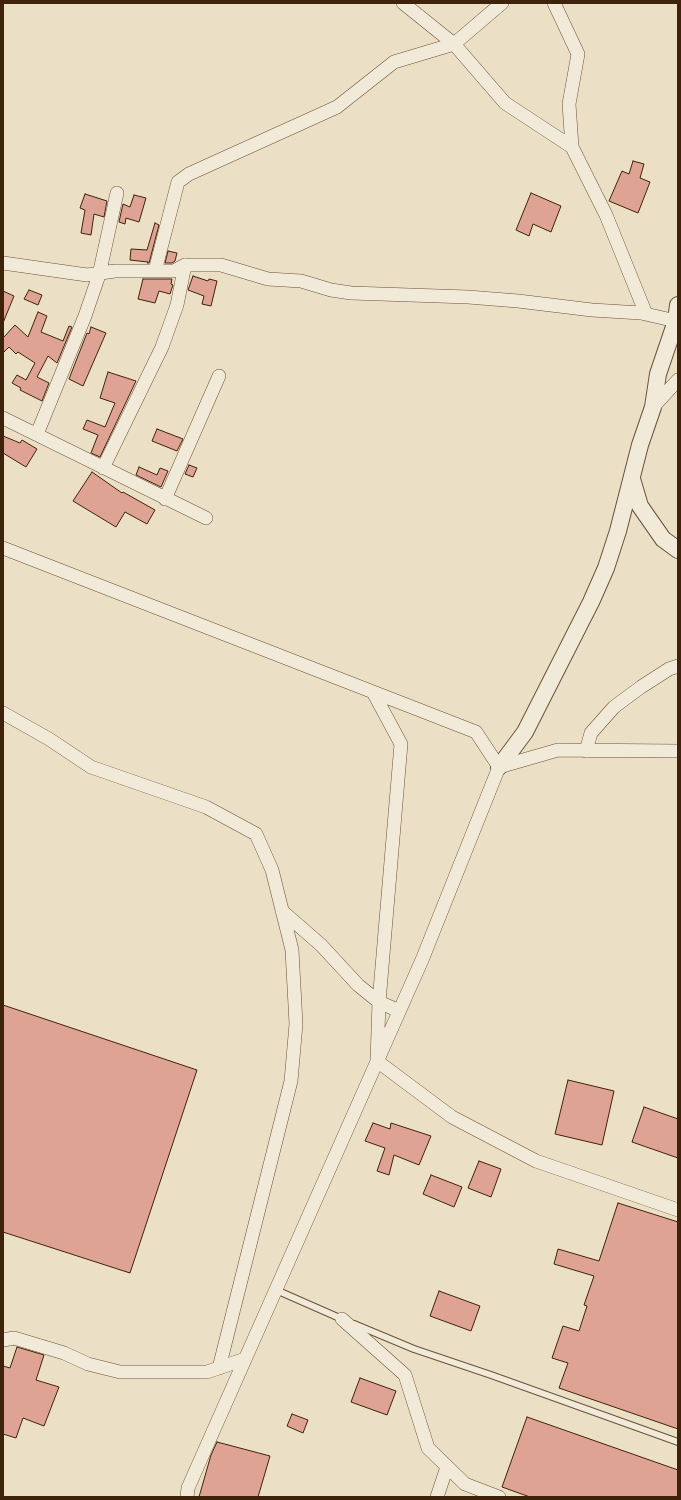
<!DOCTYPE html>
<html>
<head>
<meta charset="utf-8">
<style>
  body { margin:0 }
  #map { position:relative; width:681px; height:1500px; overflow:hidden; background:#ebdfc5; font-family:Cardo,serif }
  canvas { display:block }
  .frame { position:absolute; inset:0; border:4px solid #3f220a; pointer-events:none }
</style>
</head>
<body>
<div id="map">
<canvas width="681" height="1500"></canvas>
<div class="frame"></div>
</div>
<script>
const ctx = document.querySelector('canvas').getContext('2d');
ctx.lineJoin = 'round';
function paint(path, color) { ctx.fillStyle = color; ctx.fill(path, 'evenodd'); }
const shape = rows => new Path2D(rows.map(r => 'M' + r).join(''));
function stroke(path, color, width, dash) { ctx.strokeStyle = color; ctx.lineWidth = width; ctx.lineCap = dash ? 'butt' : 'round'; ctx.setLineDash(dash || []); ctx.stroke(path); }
const building = shape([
  [633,161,644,164,640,178,650,182,638,213,609,201,622,171,629,174,633,161],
  [531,193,561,206,551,232,533,224,529,236,516,230,531,193],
  [85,194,107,201,104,217,94,214,91,235,81,233,85,210,80,208,85,194],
  [134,195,146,198,139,222,126,218,125,224,119,222,123,204,130,207,134,195],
  [155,223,159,225,149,263,147,263,148,262,130,260,131,249,147,250,155,223],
  [168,251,177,253,175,261,172,263,165,263,168,251],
  [193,276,208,281,209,279,217,281,211,306,202,304,204,296,188,290,193,276],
  [143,279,172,279,171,284,173,285,170,294,159,291,155,303,138,299,143,279],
  [29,290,42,295,38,305,24,299,29,290],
  [3,291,14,296,3,323,3,291],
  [38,312,47,316,41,332,63,341,69,326,72,327,57,363,48,356,37,377,49,383,42,401,20,390,21,388,12,383,17,375,26,380,35,363,18,352,16,354,9,347,3,353,3,338,15,325,28,337,38,312],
  [91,327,106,333,83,386,69,379,87,333,89,334,91,327],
  [108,372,136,381,100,457,91,453,98,435,83,429,87,420,105,427,115,403,100,398,108,372],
  [157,429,183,439,177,451,152,441,157,429],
  [3,436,20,443,22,440,37,449,26,467,3,453,3,436],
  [189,465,197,468,193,477,185,474,189,465],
  [139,467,157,475,160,468,168,471,161,487,136,475,139,467],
  [92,472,122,493,123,492,155,510,147,524,125,512,116,527,73,501,92,472],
  [3,1005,197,1070,130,1273,3,1232,3,1005],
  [568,1080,614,1091,602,1145,555,1134,568,1080],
  [644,1107,678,1119,678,1158,632,1142,644,1107],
  [373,1123,390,1129,391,1123,431,1136,419,1165,394,1155,389,1175,377,1171,385,1148,365,1141,373,1123],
  [479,1161,501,1169,491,1197,468,1188,479,1161],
  [431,1175,462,1187,454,1207,423,1194,431,1175],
  [618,1203,678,1222,678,1429,559,1388,568,1363,552,1358,563,1326,579,1331,587,1306,584,1305,594,1276,554,1264,558,1249,599,1261,618,1203],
  [439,1291,480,1306,471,1331,430,1316,439,1291],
  [17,1347,44,1355,36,1380,59,1387,44,1426,23,1418,16,1438,3,1434,3,1366,10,1368,17,1347],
  [360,1378,396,1391,387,1415,351,1402,360,1378],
  [292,1414,308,1420,303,1433,287,1426,292,1414],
  [527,1417,678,1470,678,1497,530,1497,502,1487,527,1417],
  [217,1442,270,1456,258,1497,199,1497,211,1455,217,1442]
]);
const service = shape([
  [276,1290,342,1319],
  [354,1324,414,1349,491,1375,678,1442]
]);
const minor = shape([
  [403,3,454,44,505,103,572,147,606,215,646,314],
  [554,3,578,54,569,104,572,147],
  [3,263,87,275,115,271,174,271,185,265,221,265,268,279,301,281,331,290,351,293,468,297,518,301,592,310,641,313,676,321],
  [155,271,178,182,189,174,337,107,394,62,454,44,502,3],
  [653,407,678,380],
  [3,418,206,518],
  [37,434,85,316,99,275,117,193],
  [103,468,162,347,177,305,185,265],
  [165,499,219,376],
  [3,548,476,732,499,767,422,960,188,1488,187,1497],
  [373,692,401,744,379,1002,377,1061,452,1117,536,1161,678,1210],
  [3,713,49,739,91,767,206,807,256,834,272,870,292,950,296,1024,291,1081,219,1368],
  [586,751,591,733,614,707,641,687,669,669,678,666],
  [499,767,558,750,678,751],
  [282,911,321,945,358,985,379,1002,399,1011],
  [342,1319,405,1375,428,1448,465,1484,499,1497],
  [3,1340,14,1338,64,1353,88,1364,120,1372,207,1372,245,1359],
  [437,1497,447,1467]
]);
const tertiary = shape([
  [632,479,640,506,663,539,678,550],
  [499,767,525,732,591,602,606,568,618,531,640,445,653,407,658,374,676,321,678,305]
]);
paint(building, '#dfa394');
stroke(building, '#3f220a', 1);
stroke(service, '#6a5139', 8);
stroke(minor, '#6a5139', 14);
stroke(tertiary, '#6a5139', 18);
stroke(service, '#f2ead9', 6);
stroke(minor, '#f2ead9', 13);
stroke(tertiary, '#f2ead9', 16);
</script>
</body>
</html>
